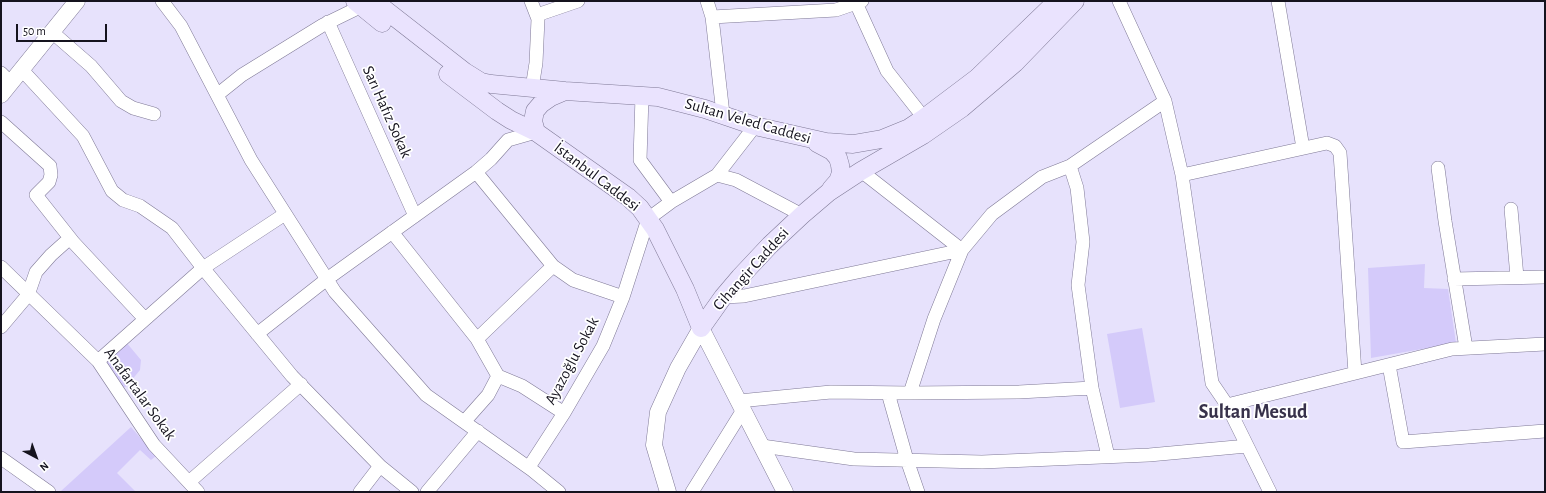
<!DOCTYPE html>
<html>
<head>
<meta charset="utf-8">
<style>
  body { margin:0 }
  #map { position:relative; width:1546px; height:493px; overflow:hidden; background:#e7e2fc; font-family:"Alegreya Sans",sans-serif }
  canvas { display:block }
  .frame { position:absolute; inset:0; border:2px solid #15131e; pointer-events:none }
  .north { position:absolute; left:16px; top:437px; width:40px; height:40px; -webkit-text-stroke:3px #fff; paint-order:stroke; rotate:139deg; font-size:11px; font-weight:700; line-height:16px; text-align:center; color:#15131e }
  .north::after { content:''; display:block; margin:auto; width:14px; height:18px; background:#15131e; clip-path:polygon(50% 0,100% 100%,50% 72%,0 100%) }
  .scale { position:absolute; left:16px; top:24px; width:91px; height:18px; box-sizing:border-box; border:2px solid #15131e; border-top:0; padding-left:5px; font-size:12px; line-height:14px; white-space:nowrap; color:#15131e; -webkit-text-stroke:3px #fff; paint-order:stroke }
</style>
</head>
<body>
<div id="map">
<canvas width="1546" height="493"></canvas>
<div class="frame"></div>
<div class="north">N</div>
<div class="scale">50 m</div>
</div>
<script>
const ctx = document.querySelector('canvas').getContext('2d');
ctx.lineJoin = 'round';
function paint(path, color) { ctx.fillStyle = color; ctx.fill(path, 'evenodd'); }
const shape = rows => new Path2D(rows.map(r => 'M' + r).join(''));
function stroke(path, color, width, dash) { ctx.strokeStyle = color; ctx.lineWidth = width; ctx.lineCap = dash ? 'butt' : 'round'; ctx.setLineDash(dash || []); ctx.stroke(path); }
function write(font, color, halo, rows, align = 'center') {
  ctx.font = font + ' "Alegreya Sans",sans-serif'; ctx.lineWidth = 3.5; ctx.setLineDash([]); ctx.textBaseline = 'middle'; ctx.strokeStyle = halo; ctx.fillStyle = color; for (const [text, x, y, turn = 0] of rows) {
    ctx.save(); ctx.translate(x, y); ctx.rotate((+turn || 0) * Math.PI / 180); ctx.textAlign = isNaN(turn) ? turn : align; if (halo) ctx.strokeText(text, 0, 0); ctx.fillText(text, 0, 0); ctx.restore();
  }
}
const green = shape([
  [1425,264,1424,288,1448,289,1456,343,1371,358,1368,268],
  [1142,328,1155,402,1120,408,1107,334],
  [126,342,141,360,140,370,127,386,123,388,108,366,107,360],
  [131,427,156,456,151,460,140,450,117,473,136,492,63,492,61,491]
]);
const minor = shape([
  [162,1,181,26,251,160,335,292,426,395,532,470,559,492],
  [531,1,538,19,536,63,532,88],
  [707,1,712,17,723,114],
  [1119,1,1165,101,1182,175,1212,383,1227,405,1270,492],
  [1278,1,1303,148],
  [856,3,887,71,924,118],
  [537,15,578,1],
  [712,17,836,10,862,1],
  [328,22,415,216],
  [52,32,91,66,121,101,133,108,154,114],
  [22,70,83,136,112,191,123,200,140,206,172,228,203,268,292,376,380,466,412,492],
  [1,73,11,83],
  [217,95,242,75,323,25,362,6],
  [642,96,640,160,671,202],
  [1,122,50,166,51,175,49,182,36,195,74,243,145,319],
  [1438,168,1445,221,1466,348],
  [476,172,553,266,573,280,623,297],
  [717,175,755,126],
  [1182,175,1327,143,1335,146,1340,153,1355,373],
  [1511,209,1517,277],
  [392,232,477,339,498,376,522,386,564,413],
  [1,267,98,361,154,445,198,492],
  [1454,279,1545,277],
  [723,297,744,296,962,250,861,171],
  [1,327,28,295,36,272,51,255,70,238],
  [257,334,327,279,476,172,491,159,508,140,536,132],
  [477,339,553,266],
  [98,361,203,268,285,214],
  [1389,365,1403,442,1545,431],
  [888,393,907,460,918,492],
  [910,393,1019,392,1092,388],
  [739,401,831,392,910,393,934,319,962,250,992,214,1042,177,1070,166],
  [1227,405,1452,349,1545,344],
  [464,422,488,395,498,376],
  [762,446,854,459,982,462,1149,455,1247,446],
  [1108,456,1092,388,1078,285,1083,242,1077,188,1070,166,1165,101],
  [1,458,49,492],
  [529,467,564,413,603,346,623,297,648,219,671,202,717,175,736,180,802,215],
  [189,482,301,384],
  [360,492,380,466],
  [427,492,478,431],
  [692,492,743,410]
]);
const tertiary = shape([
  [1,95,77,1],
  [701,328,785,492],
  [668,492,654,445,658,412,678,368,701,328]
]);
const secondary = shape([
  [355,1,382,23],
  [374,1,465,72,481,82,491,84,565,91,658,97,705,109,755,126,826,142,853,144,882,139,909,128,924,118,977,78,1057,1],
  [448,74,497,111,511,120,536,132,628,197,640,208,655,229,685,289,701,328],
  [536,132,533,121,535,111,541,104,551,97,565,91],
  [817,143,832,151,838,158,840,165,841,173,838,181,831,189],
  [701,328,723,297,740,277,770,245,802,215,829,192,861,171,923,135,962,108,1015,63,1075,1]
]);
const streetNames = [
  ["Sarı Hafız Sokak",387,112,66],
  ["Sultan Veled Caddesi",748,121,16],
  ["İstanbul Caddesi",597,177,37],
  ["Cihangir Caddesi",751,269,-48],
  ["Ayazoğlu Sokak",572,361,-62],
  ["Anafartalar Sokak",140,394,54]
];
const districtNames = [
  ["Sultan Mesud",1253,412]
];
paint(green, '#d4cafa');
stroke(minor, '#7f7996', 14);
stroke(tertiary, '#7f7996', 17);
stroke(secondary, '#7f7996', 19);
stroke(minor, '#fff', 13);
stroke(tertiary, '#fff', 16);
stroke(secondary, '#eae3fe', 18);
write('16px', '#15131e', '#fff', streetNames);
write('bold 20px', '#38324b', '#fff', districtNames);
</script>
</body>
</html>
